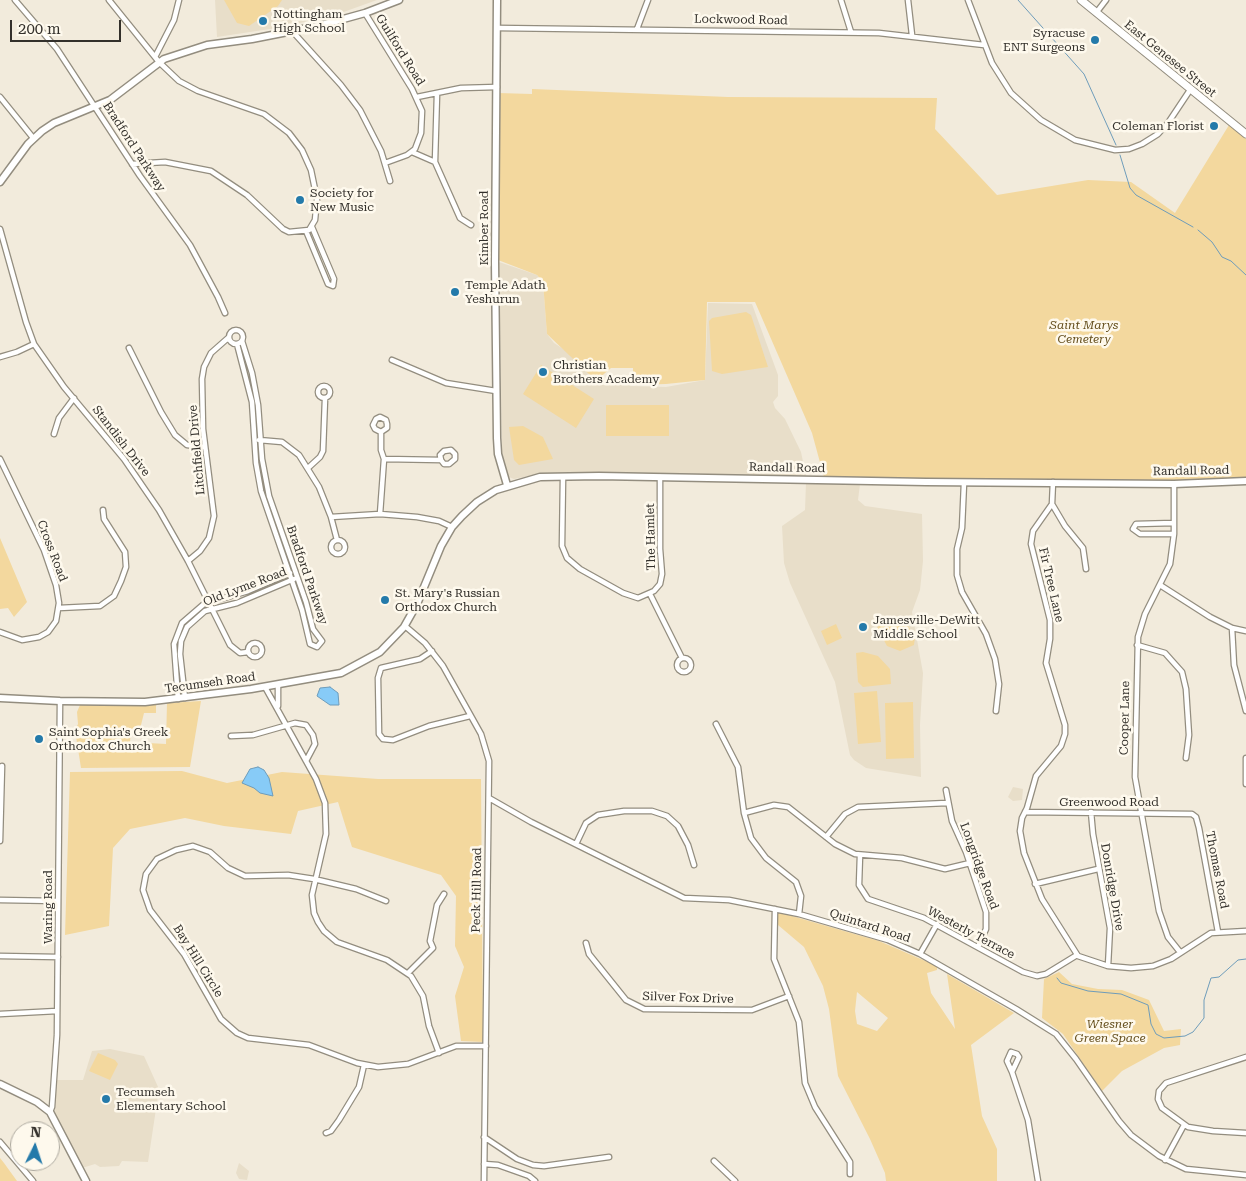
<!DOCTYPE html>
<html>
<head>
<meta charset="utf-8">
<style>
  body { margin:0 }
  #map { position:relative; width:1246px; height:1181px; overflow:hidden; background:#f2ebdc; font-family:"Roboto Serif",serif }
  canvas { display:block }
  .north { position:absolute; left:10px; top:1121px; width:50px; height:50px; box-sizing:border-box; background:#fef9ed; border:1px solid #ada99f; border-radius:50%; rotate:4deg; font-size:14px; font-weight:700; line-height:20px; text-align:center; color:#33302b }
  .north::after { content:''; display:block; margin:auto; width:18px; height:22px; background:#247aaa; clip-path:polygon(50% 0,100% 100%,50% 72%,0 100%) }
  .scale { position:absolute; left:10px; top:20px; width:111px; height:22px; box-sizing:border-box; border:2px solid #33302b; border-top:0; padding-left:6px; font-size:15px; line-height:18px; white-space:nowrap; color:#33302b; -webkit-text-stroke:4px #fef9ed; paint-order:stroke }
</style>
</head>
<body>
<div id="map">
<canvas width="1246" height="1181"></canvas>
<div class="north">N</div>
<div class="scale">200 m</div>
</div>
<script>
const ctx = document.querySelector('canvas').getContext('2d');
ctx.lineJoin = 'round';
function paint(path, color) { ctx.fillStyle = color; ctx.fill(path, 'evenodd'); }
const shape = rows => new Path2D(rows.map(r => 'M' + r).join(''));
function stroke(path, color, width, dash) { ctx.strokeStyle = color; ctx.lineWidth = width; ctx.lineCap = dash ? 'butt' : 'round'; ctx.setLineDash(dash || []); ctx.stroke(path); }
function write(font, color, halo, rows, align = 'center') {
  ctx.font = font + ' "Roboto Serif",serif'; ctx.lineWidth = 5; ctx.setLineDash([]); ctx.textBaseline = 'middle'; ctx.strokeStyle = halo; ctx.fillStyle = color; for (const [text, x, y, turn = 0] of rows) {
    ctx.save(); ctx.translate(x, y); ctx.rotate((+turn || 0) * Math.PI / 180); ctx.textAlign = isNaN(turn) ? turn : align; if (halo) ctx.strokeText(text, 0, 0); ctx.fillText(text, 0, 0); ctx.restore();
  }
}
const built = shape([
  [215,0,377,0,338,14,283,27,217,37],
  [499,262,537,275,543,282,547,334,554,343,565,350,603,385,622,383,632,386,666,387,705,380,708,303,752,304,778,375,778,396,773,402,775,408,785,419,801,452,806,476,565,473,543,473,514,479,509,477,502,454],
  [806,483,860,484,858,500,865,506,922,514,923,561,920,590,912,612,923,673,920,725,921,777,866,768,854,760,850,755,835,682,790,583,784,563,782,526,805,510],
  [1013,787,1023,789,1022,800,1013,801,1008,797],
  [110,1049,144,1056,159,1089,148,1162,122,1161,119,1166,100,1167,95,1164,82,1168,55,1114,56,1080,83,1080,92,1051],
  [239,1163,249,1171,247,1180,239,1179,236,1173]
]);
const green = shape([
  [224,0,282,0,278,6,249,26,237,23],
  [532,89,728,97,937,98,935,129,997,195,1088,180,1131,182,1175,213,1229,125,1246,139,1246,481,846,481,845,477,824,477,812,433,755,302,707,302,705,380,666,384,633,385,633,368,611,368,598,379,591,376,547,334,543,282,537,275,498,260,498,93,532,94],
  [746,312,751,315,768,367,722,374,712,371,709,321,712,318],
  [541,365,594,399,576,428,523,394],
  [606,405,669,405,669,436,606,436],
  [523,426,543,437,553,459,519,465,514,460,509,427],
  [0,538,27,602,14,617,8,608,0,609],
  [902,616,915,637,914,645,900,651,887,646,877,627],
  [836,624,842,638,827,645,821,631],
  [863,652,878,656,890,669,891,684,863,687,858,682,856,653],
  [877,691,881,742,858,744,854,693],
  [201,701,190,767,81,768,75,730,78,724,77,712,80,705,156,705,156,713,144,713,140,729,131,729,130,742,166,744,167,703],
  [913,702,914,758,886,759,885,703],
  [182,771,227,783,282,772,378,779,481,779,483,1042,461,1041,455,996,464,967,455,946,456,896,441,875,352,847,338,802,298,811,291,834,224,826,185,818,130,829,113,848,109,926,65,935,70,772],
  [778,912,879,941,937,966,937,970,927,973,931,993,955,1029,947,974,1014,1013,971,1045,982,1116,997,1149,997,1181,886,1181,885,1173,870,1139,838,1076,829,1009,823,986,804,947,778,925],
  [857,992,888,1018,877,1031,857,1024,855,1011],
  [1059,972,1072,984,1098,989,1122,990,1149,1000,1164,1031,1181,1029,1180,1045,1164,1048,1122,1071,1102,1091,1063,1034,1042,1018,1044,979],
  [98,1053,115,1060,118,1064,110,1080,89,1071],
  [0,1158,4,1163,17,1181,0,1181]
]);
const water = shape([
  [330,687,338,693,339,705,330,705,317,696,320,688,330,687],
  [258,767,264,770,269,778,273,796,260,793,254,788,242,783,250,769,258,767]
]);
const stream = shape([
  [1018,0,1084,74,1116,145],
  [1120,155,1130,188,1136,195,1193,227],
  [1198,230,1212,242,1222,257,1231,261,1246,275],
  [1057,978,1061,983,1088,991,1121,994,1148,1005,1151,1024,1156,1034,1164,1038,1185,1036,1193,1032,1204,1018,1204,1000,1211,978,1219,977,1238,960,1246,959]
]);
const street = shape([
  [15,0,57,49,140,176,190,245,218,297,225,313],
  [109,0,159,62,179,81,198,91,264,114,289,133,302,150,311,170,317,199,315,220,309,230,289,232,283,229,247,195,211,171,165,162,132,164],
  [841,0,851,32],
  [908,0,912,35],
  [968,0,992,63,1011,93,1041,120,1075,140,1115,150,1129,149,1142,144,1158,134,1168,123,1190,90],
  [365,13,412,89,422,111,421,133,415,149,407,155,385,163],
  [1096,13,1106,0],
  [497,28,879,33,984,45],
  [637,29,648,0],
  [293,32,341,85,360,110,381,151,390,181],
  [155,57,174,20,179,0],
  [437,94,435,162,460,218,471,225],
  [0,97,34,139],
  [417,97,461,88,497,87],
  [412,152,435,162],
  [0,229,26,322,34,344,64,387,124,459,159,510,188,561,230,645,240,653,248,652],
  [306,231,328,284,333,286,334,279,312,227],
  '229 337a7 7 0 1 1 14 0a7 7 0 1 1-14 0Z',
  [237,344,252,402,256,463,261,491,302,610,310,644,317,647,322,641,313,629,306,602,269,496,262,459,258,405,252,373,242,341],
  [129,348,161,412,175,435,187,445,204,447],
  [0,357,17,352,34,344],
  [392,360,446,383,496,391],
  '318 392a6 6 0 1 1 12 0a6 6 0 1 1-12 0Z',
  [54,434,59,418,74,398],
  [259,440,282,442,299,455,319,487,331,517,337,540],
  [0,459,44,550,56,585,59,603,56,621,48,632,39,637,22,640,0,632],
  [384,459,441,460,444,464,449,464,455,459,455,454,451,450,444,451,440,455,441,460],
  [308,468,320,457,323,451,325,399],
  [563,477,562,546,567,558,580,569,623,593,638,598,654,591,660,584,662,574,660,549,660,477],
  [1053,482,1052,504,1065,526,1083,548,1086,569],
  [964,483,962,528,957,549,957,575,962,592,986,634,995,659,999,684,996,711],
  [1174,484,1174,534,1170,564,1145,614,1138,637,1135,777,1159,911,1168,937,1180,952],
  [1052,504,1033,531,1031,544,1050,620,1050,639,1046,663,1065,725,1065,734,1061,746,1036,776,1027,808,1022,818,1020,831,1024,853,1042,899,1078,956,1108,966,1131,968,1153,966,1171,959,1211,933,1246,931],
  [380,514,384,459,381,450,381,432,387,428,387,424,386,420,380,417,376,419,373,425,375,429,381,432],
  [331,517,380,514,417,517,439,521,452,527],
  [1174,534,1140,534,1133,529,1136,524,1174,523],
  '331 547a7 7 0 1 1 14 0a7 7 0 1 1-14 0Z',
  [188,561,200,551,209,538,214,516,203,429,202,379,204,367,211,353,228,338],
  [1160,585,1210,617,1232,628,1246,631],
  [650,594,682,658],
  [59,608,100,606,114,596,121,581,126,567,125,552,104,519,103,510],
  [405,626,425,643,443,666,481,734,489,761,484,1181],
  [1232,628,1234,665,1246,711],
  '248 650a7 7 0 1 1 14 0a7 7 0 1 1-14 0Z',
  [1137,645,1165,653,1182,672,1186,689,1189,735,1186,758],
  [432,651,420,659,381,668,378,678,379,734,383,739,393,740,429,726,470,716],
  '677 665a7 7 0 1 1 14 0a7 7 0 1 1-14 0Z',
  [265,687,316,779,325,803,326,834,312,895,314,913,318,922,324,931,337,942,387,960,411,976,423,996,429,1026,439,1053],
  [185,698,180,654,181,641,187,627,205,611,237,603,294,579],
  [178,699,174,644,182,623,204,604,248,591,290,573],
  [278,706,278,685],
  [716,724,738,767,744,813,751,838,766,858,796,882,801,896,799,914],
  [231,736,253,735,295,723,306,725,313,735,315,744,306,761],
  [1246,758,1246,784],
  [946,790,952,821,966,852,986,912,986,929,978,947],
  [489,798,531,822,684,898,729,900,799,914,888,940,920,954,1016,1009,1056,1034,1076,1059,1119,1121,1131,1135,1159,1156,1186,1169,1246,1175],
  [1025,812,1192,814,1196,817,1199,828,1218,932],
  [1091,812,1093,834,1110,928,1108,966],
  [744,813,774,805,788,807,835,844,855,854,902,858,945,869,970,863],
  [826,837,845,814,858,807,947,803],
  [0,841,2,766],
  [576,844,586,823,598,815,624,811,652,811,667,816,678,826,688,845,694,865],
  [860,855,859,885,868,899,924,918,1023,972,1037,976,1046,974,1077,955],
  [1035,884,1098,869],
  [0,900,58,901],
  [386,901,356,889,314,879,288,875,245,876,228,868,210,852,193,846,176,850,157,859,146,874,143,890,150,910,184,954,221,1019,237,1033,248,1038,309,1045,357,1063,378,1067,408,1064,456,1046,486,1046],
  [775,909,774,959,799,1022,805,1083,815,1107,850,1162,850,1174],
  [586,943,589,954,626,1000,644,1009,752,1010,789,996],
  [920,954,937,924],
  [0,956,58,957],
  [408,973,433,948,430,941,437,905,444,894],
  [0,1014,57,1011],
  [1011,1052,1017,1054,1019,1057,1012,1072,1007,1061,1011,1052],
  [1246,1057,1166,1083,1159,1091,1158,1099,1162,1108,1188,1127,1213,1131,1246,1133],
  [1012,1072,1028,1120,1038,1181],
  [50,1112,52,1107,57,1035,60,701],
  [326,1133,331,1131,339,1120,359,1087,364,1065],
  [484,1137,517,1159,533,1165,544,1166,609,1157],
  [0,1142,33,1181],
  [1165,1160,1184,1125],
  [714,1161,735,1181],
  [484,1164,498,1165,529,1176,535,1181]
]);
const secondary = shape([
  [497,0,495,262,497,438,498,454,507,485],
  [0,182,28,144,42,131,54,123,110,100,164,59,207,45,252,39,318,26,365,13,399,0],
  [0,698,60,701,145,702,251,689,341,673,380,652,404,627,417,604,441,546,452,527,462,516,477,502,496,490,540,477,599,476,926,482,1174,484,1246,481],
  [0,1084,37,1102,50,1112,86,1181]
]);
const primary = shape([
  [1081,0,1246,134]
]);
const markers = [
  [263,21,5,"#247aaa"],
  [1095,40,5,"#247aaa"],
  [1214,126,5,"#247aaa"],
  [300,200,5,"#247aaa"],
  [455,292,5,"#247aaa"],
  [543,372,5,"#247aaa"],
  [385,600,5,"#247aaa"],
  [863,627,5,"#247aaa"],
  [39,739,5,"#247aaa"],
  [106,1099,5,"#247aaa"]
];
const poiNames = [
  ["Nottingham",273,14],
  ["High School",273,28],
  ["Syracuse",1085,33,"right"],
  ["ENT Surgeons",1085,47,"right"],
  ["Coleman Florist",1204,126,"right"],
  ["Society for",310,193],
  ["New Music",310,207],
  ["Temple Adath",465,285],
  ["Yeshurun",465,299],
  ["Christian",553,365],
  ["Brothers Academy",553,379],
  ["St. Mary's Russian",395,593],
  ["Orthodox Church",395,607],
  ["Jamesville-DeWitt",873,620],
  ["Middle School",873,634],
  ["Saint Sophia's Greek",49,732],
  ["Orthodox Church",49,746],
  ["Tecumseh",116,1092],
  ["Elementary School",116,1106]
];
const streetNames = [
  ["Lockwood Road",741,20,1],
  ["Guilford Road",400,50,58],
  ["East Genesee Street",1170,59,39],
  ["Bradford Parkway",134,147,57],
  ["Kimber Road",484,228,-90],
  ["Standish Drive",121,441,52],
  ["Litchfield Drive",197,450,-95],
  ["Randall Road",787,468,1],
  ["Randall Road",1191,471,-1],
  ["The Hamlet",651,537,-91],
  ["Cross Road",52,551,69],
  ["Bradford Parkway",307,575,71],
  ["Fir Tree Lane",1051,585,77],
  ["Old Lyme Road",245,587,-21],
  ["Tecumseh Road",210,683,-8],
  ["Cooper Lane",1125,718,-89],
  ["Greenwood Road",1109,802],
  ["Longridge Road",979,866,70],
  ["Thomas Road",1217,870,79],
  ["Donridge Drive",1112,887,80],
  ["Peck Hill Road",477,890,-89],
  ["Waring Road",48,907,-90],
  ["Quintard Road",870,926,18],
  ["Westerly Terrace",971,933,28],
  ["Bay Hill Circle",198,961,58],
  ["Silver Fox Drive",688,998,2]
];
const parkNames = [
  ["Saint Marys",1084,325],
  ["Cemetery",1084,339],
  ["Wiesner",1110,1024],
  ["Green Space",1110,1038]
];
paint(built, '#e8dec9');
paint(green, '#f3d89e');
paint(water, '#87cbf7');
stroke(water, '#6e9cba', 1);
stroke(stream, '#6e9cba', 1);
stroke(street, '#938d7f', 7);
stroke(secondary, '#938d7f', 9);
stroke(primary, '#938d7f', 9);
stroke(street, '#fff', 4.5);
stroke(secondary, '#fff', 6);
stroke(primary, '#fff', 7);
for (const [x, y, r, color] of markers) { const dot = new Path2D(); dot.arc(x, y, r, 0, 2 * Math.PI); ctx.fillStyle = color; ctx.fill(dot); stroke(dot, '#fef9ed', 2); }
write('12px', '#33302b', '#fef9ed', poiNames, 'left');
write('12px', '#33302b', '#fef9ed', streetNames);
write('italic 12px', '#654f1d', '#fef9ed', parkNames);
</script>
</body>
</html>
